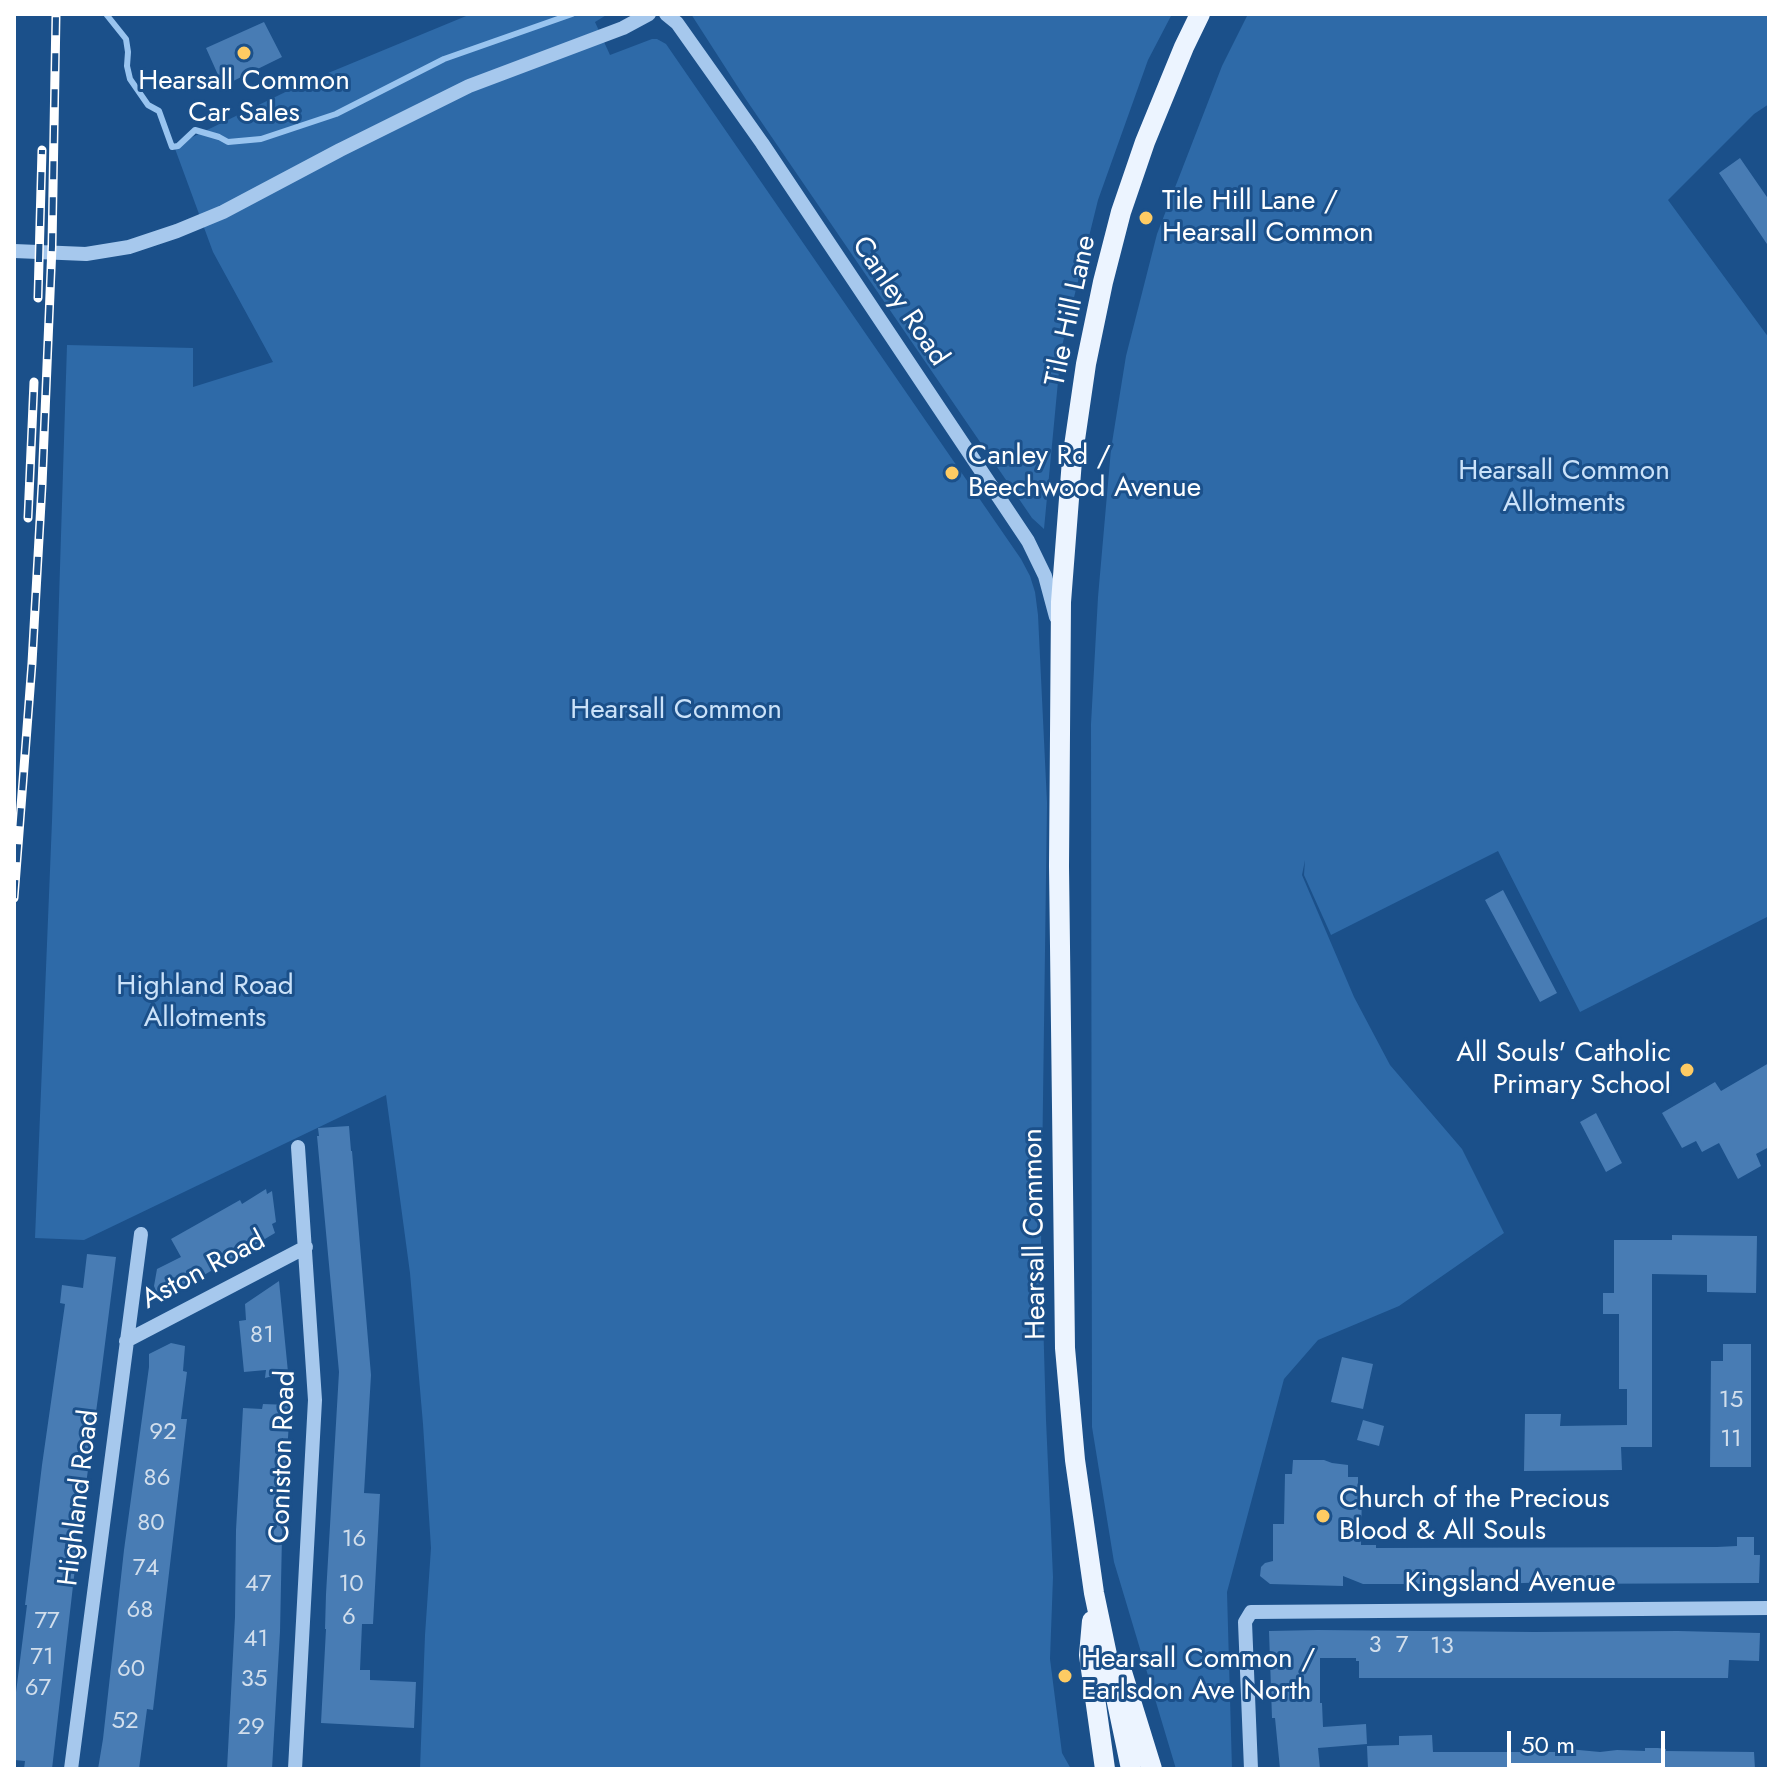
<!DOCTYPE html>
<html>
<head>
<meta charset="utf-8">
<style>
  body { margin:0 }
  #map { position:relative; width:1783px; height:1783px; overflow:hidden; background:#1b508a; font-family:Jost,sans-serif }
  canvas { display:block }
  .frame { position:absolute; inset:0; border:16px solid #fff; pointer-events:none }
  .scale { position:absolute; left:1507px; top:1731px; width:158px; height:36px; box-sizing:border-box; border:4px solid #fff; border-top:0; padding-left:10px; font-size:24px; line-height:28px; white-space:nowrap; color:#fff; -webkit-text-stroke:6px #1b508a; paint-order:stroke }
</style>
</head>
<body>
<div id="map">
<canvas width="1783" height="1783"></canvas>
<div class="frame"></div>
<div class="scale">50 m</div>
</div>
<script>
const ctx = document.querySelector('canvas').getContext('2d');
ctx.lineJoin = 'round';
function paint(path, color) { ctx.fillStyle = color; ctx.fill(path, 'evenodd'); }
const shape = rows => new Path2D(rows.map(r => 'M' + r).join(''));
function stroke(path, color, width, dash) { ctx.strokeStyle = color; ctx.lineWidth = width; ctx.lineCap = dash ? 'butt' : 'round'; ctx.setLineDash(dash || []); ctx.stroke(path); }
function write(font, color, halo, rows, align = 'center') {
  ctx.font = font + ' Jost,sans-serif'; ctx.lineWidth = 6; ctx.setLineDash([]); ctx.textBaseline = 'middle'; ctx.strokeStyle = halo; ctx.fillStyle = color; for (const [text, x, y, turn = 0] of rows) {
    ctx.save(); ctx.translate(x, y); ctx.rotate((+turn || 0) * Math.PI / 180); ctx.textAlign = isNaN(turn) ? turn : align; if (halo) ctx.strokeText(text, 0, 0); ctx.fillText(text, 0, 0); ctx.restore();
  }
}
const green = shape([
  [471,14,608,14,595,22,610,55,652,39,657,39,666,44,1021,559,1030,576,1035,592,1038,615,1047,803,1041,1247,1046,1420,1053,1577,1050,1659,1062,1753,1071,1769,420,1769,425,1635,431,1548,423,1424,410,1273,386,1095,84,1240,35,1238,52,821,67,345,193,348,193,387,273,362,213,252,174,146,304,83],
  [691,14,1172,14,1148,60,1098,200,1061,350,1044,529,1032,518,745,98],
  [1248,14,1769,14,1769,104,1754,114,1668,200,1769,338,1769,916,1580,1012,1498,851,1331,935,1304,875,1305,860,1302,875,1354,997,1390,1065,1462,1149,1504,1233,1399,1306,1318,1340,1284,1379,1227,1592,1232,1769,1176,1769,1114,1562,1092,1427,1091,724,1098,597,1111,449,1126,356,1157,234,1222,66]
]);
const stream = shape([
  [106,14,126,39,128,52,127,66,130,79,148,105,159,111,172,147,178,146,195,130,219,137,228,142,261,139,336,114,444,59,572,14]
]);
const building = shape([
  [264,22,282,57,223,86,206,48],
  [1740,158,1769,200,1769,247,1719,173],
  [1503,890,1557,993,1540,1002,1485,900],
  [1769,1063,1769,1147,1756,1154,1761,1166,1738,1179,1719,1143,1702,1152,1696,1141,1682,1148,1662,1113,1715,1082,1721,1091],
  [1596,1113,1622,1163,1606,1172,1580,1122],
  [349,1126,351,1151,352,1151,371,1375,364,1493,380,1494,373,1624,362,1624,360,1670,370,1670,370,1680,416,1682,414,1728,321,1723,326,1629,325,1629,326,1594,339,1372,317,1136,319,1136,318,1128],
  [266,1189,267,1194,272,1191,276,1222,272,1224,275,1233,160,1301,154,1286,157,1269,181,1257,171,1239,240,1200,242,1204],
  [1672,1235,1757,1236,1756,1293,1707,1292,1707,1275,1652,1274,1652,1447,1621,1447,1622,1470,1524,1471,1525,1414,1561,1414,1560,1426,1627,1425,1627,1389,1619,1389,1619,1314,1603,1314,1603,1293,1614,1293,1614,1240,1672,1240],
  [87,1254,116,1257,100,1383,78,1542,52,1769,24,1769,25,1761,14,1760,14,1708,27,1605,25,1605,42,1465,65,1304,60,1303,62,1285,83,1288],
  [279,1281,288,1372,265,1378,266,1370,244,1372,239,1321,246,1320,245,1304],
  [171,1343,185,1346,183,1371,187,1372,181,1419,187,1419,153,1710,147,1709,139,1769,98,1769,103,1739,124,1550,149,1367,149,1354],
  [1723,1344,1751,1344,1751,1467,1710,1467,1711,1361,1723,1361],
  [1342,1357,1373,1364,1363,1409,1331,1402],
  [263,1404,290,1405,282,1536,280,1632,272,1769,227,1769,235,1617,236,1530,243,1408,262,1409],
  [1363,1420,1384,1426,1379,1446,1357,1440],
  [1293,1460,1324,1460,1332,1463,1348,1465,1348,1477,1358,1477,1358,1488,1362,1488,1361,1545,1376,1545,1376,1548,1717,1547,1737,1546,1737,1537,1754,1537,1754,1555,1760,1555,1759,1583,1551,1584,1551,1582,1497,1584,1363,1584,1343,1576,1343,1586,1270,1584,1260,1576,1261,1567,1265,1563,1273,1561,1273,1524,1284,1524,1285,1474,1292,1474],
  [1318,1630,1534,1632,1678,1631,1760,1633,1759,1661,1729,1660,1728,1678,1359,1678,1359,1661,1356,1661,1356,1658,1320,1658,1320,1703,1322,1703,1323,1727,1366,1724,1367,1744,1318,1748,1320,1769,1280,1769,1275,1718,1272,1718,1269,1631],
  [1432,1735,1433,1752,1556,1752,1556,1750,1568,1749,1600,1752,1617,1750,1645,1751,1645,1748,1658,1748,1666,1749,1666,1751,1754,1752,1755,1769,1368,1769,1367,1746,1399,1745,1399,1736]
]);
const minor = shape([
  [666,14,677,23,762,143,1028,541,1045,576,1056,617],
  [14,251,86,254,129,247,177,231,223,212,340,150,469,86,623,28,649,14],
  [126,1341,306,1247],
  [71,1769,141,1234],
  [295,1769,315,1400,298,1147],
  [1251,1769,1245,1622,1251,1612,1769,1608]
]);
const major = shape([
  [1092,1621,1089,1655,1105,1769],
  [1122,1672,1152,1769],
  [1131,1769,1094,1593,1075,1460,1065,1348,1059,866,1061,602,1072,460,1086,364,1103,282,1121,212,1145,142,1184,47,1200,14]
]);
const rail = shape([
  [38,298,42,150],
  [28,518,34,382],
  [14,898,32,663,42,485,52,246,56,14]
]);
const markers = [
  [244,53,8,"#fecb63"],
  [1146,218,8,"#fecb63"],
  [952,473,8,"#fecb63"],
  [1687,1070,8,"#fecb63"],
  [1323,1516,8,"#fecb63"],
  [1065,1676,8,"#fecb63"]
];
const numberNames = [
  ["81",262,1336],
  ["15",1731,1401],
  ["92",163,1433],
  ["11",1731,1440],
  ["86",157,1479],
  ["80",151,1524],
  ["16",354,1540],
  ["74",146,1569],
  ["47",258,1585],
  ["10",351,1585],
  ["68",140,1611],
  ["6",349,1618],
  ["77",47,1622],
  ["41",256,1640],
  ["3",1375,1646],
  ["7",1402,1646],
  ["13",1442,1647],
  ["71",42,1658],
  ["60",131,1670],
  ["35",254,1680],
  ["67",38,1689],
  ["52",125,1722],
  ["29",251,1728]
];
const poiNames = [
  ["Hearsall Common",244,82,"center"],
  ["Car Sales",244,114,"center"],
  ["Tile Hill Lane /",1162,202],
  ["Hearsall Common",1162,234],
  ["Canley Rd /",968,457],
  ["Beechwood Avenue",968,489],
  ["All Souls' Catholic",1671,1054,"right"],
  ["Primary School",1671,1086,"right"],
  ["Church of the Precious",1339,1500],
  ["Blood & All Souls",1339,1532],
  ["Hearsall Common /",1081,1660],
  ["Earlsdon Ave North",1081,1692]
];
const streetNames = [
  ["Canley Road",899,302,56],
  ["Tile Hill Lane",1072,311,-78],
  ["Hearsall Common",1036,1234,-91],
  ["Aston Road",204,1271,-28],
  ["Coniston Road",284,1457,-88],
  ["Highland Road",80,1498,-83],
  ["Kingsland Avenue",1510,1584]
];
const parkNames = [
  ["Hearsall Common",1564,472],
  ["Allotments",1564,504],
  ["Hearsall Common",676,711],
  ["Highland Road",205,987],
  ["Allotments",205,1019]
];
paint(green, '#2e6aa8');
stroke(stream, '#99c4ef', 6);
paint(building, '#487cb4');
stroke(minor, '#a6c8ed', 14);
stroke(major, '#ecf4ff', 20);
stroke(rail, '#fff', 9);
stroke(rail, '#1b508a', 6, [18]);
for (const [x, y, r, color] of markers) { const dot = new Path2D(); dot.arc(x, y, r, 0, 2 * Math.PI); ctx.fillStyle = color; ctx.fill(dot); stroke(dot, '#1b508a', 3); }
write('24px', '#d1deec', null, numberNames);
write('28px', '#fff', '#1b508a', poiNames, 'left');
write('28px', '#fff', '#1b508a', streetNames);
write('28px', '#cbe2f9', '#1b508a', parkNames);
</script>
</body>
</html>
